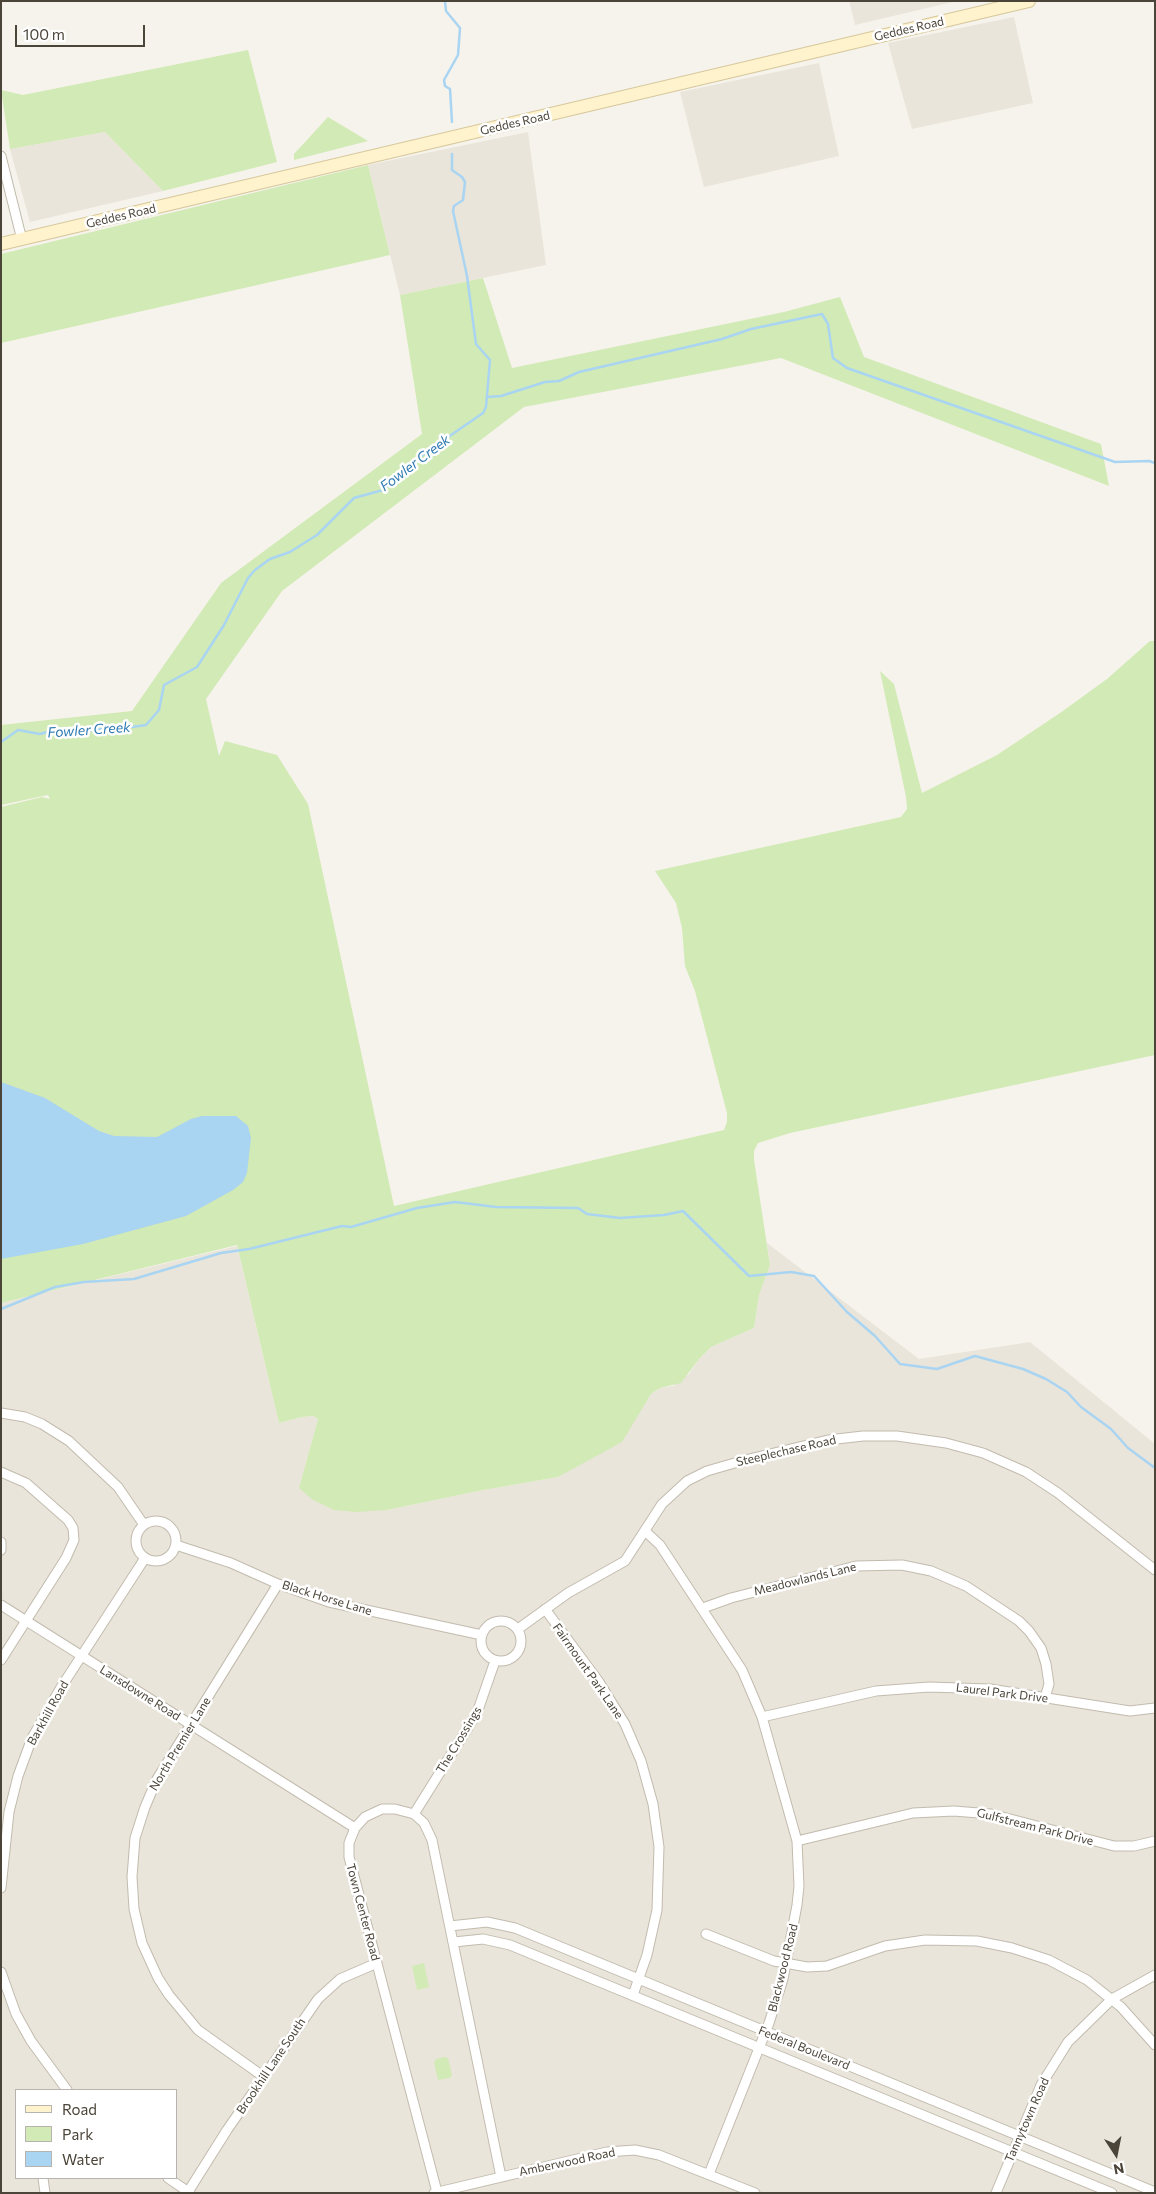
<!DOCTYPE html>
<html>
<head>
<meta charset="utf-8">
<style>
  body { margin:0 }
  #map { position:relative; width:1156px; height:2194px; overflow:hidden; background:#f6f3ec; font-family:Commissioner,sans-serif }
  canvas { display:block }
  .frame { position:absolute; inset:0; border:2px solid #4b4439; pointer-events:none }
  .legend { position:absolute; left:15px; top:2089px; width:162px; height:90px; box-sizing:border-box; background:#fff; border:1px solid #b7b4b0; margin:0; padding:6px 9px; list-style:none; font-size:15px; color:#4b4439 }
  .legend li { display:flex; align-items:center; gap:10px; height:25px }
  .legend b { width:25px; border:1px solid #b7b4b0 }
  .north { position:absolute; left:1091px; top:2129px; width:50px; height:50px; -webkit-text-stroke:4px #fff; paint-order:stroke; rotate:169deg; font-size:14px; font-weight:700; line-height:20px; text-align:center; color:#4b4439 }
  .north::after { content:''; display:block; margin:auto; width:18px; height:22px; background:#4b4439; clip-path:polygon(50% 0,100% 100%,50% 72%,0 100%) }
  .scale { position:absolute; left:15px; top:25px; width:130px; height:22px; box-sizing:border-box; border:2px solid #4b4439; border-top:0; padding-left:6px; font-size:15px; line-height:18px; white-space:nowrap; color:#4b4439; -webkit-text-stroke:4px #fff; paint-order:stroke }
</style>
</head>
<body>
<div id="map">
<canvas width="1156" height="2194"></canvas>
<div class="frame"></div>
<ul class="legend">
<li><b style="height:6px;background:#fff3cd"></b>Road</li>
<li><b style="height:14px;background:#d2eab5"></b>Park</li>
<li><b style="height:14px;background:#a9d4f2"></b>Water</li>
</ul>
<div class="north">N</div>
<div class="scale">100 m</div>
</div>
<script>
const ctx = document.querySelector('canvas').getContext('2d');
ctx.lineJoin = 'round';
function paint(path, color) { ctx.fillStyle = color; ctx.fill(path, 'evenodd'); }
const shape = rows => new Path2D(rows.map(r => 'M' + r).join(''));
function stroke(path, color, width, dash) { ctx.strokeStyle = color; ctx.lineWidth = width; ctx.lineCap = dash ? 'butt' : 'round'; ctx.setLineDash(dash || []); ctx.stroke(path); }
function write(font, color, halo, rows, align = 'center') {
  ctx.font = font + ' Commissioner,sans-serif'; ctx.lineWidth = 5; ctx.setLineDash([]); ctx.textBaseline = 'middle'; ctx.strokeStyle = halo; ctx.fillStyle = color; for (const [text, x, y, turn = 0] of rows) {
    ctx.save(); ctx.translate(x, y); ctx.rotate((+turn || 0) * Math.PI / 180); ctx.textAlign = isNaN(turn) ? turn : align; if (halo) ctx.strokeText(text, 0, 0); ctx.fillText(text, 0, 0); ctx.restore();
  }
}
const residential = shape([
  [849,1,957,1,855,25],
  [1014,17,1033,103,912,129,888,43],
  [819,63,839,156,704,187,680,92],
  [105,132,163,191,30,222,10,149],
  [528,132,546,265,400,295,368,165],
  [767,1243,919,1359,1030,1342,1155,1444,1155,2193,1,2193,1,1303,237,1246,279,1423,302,1417,313,1416,318,1419,299,1488,387,1510,478,1491,558,1477,639,1412,651,1394,660,1388,673,1386,689,1374,699,1359,711,1347,754,1328,759,1295,770,1265],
  [16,2090,176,2090,176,2178,16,2178]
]);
const green = shape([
  [248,50,277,162,163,191,105,132,10,149,1,90,23,95],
  [328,117,368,141,294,160,294,154],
  [368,165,390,255,1,343,1,254],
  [483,278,512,368,784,312,840,297,864,357,1101,444,1109,486,781,358,524,407,282,591,206,699,219,756,225,741,277,755,308,804,394,1206,724,1130,727,1122,727,1113,695,991,685,966,682,928,676,903,655,871,901,817,907,809,906,797,880,671,894,684,922,793,997,755,1060,713,1107,679,1150,641,1155,641,1155,1055,790,1133,758,1143,754,1151,754,1160,770,1265,759,1295,754,1328,711,1347,699,1359,681,1383,660,1388,651,1394,622,1442,558,1477,478,1491,387,1510,356,1512,334,1510,313,1500,299,1488,318,1419,313,1416,302,1417,279,1423,237,1245,1,1303,1,807,42,797,50,799,48,795,1,805,1,725,132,711,221,583,422,434,400,295],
  [424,1963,429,1987,417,1990,412,1966],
  [445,2057,448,2058,452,2075,450,2078,438,2080,434,2063,436,2059]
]);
const water = shape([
  [1,1082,45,1098,99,1131,114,1136,157,1137,191,1119,202,1116,236,1116,248,1126,251,1138,247,1173,243,1182,233,1190,186,1216,83,1244,1,1259]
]);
const stream = shape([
  [445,1,446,11,460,28,458,55,444,80,445,86,450,89,452,122],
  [487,397,501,396,545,382,559,381,579,372,722,339,751,329,822,314,828,324,833,358,847,368,1115,462,1149,461,1155,463],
  [1,742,18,730,40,734,58,729,79,733,98,729,115,730,125,726,132,727,146,725,159,710,164,685,197,667,224,625,248,578,255,570,270,559,290,552,317,535,354,498,383,490,425,453,483,413,486,407,490,360,476,344,467,276,453,211,454,206,463,200,465,182,462,177,452,170,452,154],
  [1,1309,55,1287,84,1282,134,1279,221,1253,249,1249,342,1226,351,1227,417,1208,455,1202,496,1207,578,1208,587,1214,620,1218,664,1215,683,1211,749,1276,791,1272,814,1276,847,1312,875,1336,900,1364,937,1369,975,1356,1023,1369,1046,1379,1067,1392,1081,1407,1111,1429,1128,1448,1155,1468]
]);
const street = shape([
  [1,156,22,240],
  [1,1413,25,1417,42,1424,69,1441,118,1487,144,1525],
  [1,1472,26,1483,68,1520,73,1528,74,1540,66,1558,1,1660],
  '136 1541a20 20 0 1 1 40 0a20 20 0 1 1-40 0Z',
  [645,1531,660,1545,742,1670,762,1717,797,1841,799,1886,797,1905,783,1979,769,2023,709,2174],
  [1,1542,1,1550],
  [176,1545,231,1563,278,1584,329,1602,482,1635],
  [1,1605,355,1828],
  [703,1608,731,1598,856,1566,902,1565,931,1571,966,1586,1019,1621,1029,1631,1041,1648,1046,1664,1049,1684,1045,1698],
  [545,1609,599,1682,625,1724,641,1761,653,1804,659,1847,657,1910,647,1955,633,1995],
  '481 1641a20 20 0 1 1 40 0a20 20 0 1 1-40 0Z',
  [518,1629,568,1593,625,1561,662,1504,687,1481,707,1471,745,1460,828,1440,863,1436,897,1436,946,1443,983,1453,1026,1472,1058,1493,1155,1570],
  [762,1717,876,1691,929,1687,990,1689,1130,1711,1155,1708],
  [414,1814,477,1713,495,1661],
  [797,1841,913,1813,954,1811,991,1814,1114,1846,1134,1846,1155,1841],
  [1,1888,9,1812,18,1776,32,1738,60,1689,145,1558],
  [450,1926,487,1922,515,1928,1155,2192],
  [706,1934,774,1961,807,1967,827,1966,885,1946,925,1940,977,1941,1012,1948,1049,1960,1087,1980,1121,2007,1155,2045],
  [454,1942,483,1939,510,1945,1112,2193],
  [1,1972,16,2014,31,2041,67,2090],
  [264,2077,198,2030,169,1995,158,1978,142,1943,134,1909,132,1877,135,1838,145,1807,157,1779,278,1584],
  [43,2178,45,2193],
  [168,2178,190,2193],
  [188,2192,227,2130,318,1999,340,1979,377,1963],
  [437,2192,349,1857,349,1843,355,1828,365,1817,382,1809,395,1809,414,1814,424,1823,432,1840,501,2177],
  [434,2193,607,2152,635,2150,659,2155,755,2193],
  [996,2193,1041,2085,1068,2042,1112,1999,1155,1975]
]);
const secondary = shape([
  [1,244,1029,1]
]);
const streetNames = [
  ["Geddes Road",909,29,-13],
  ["Geddes Road",515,123,-13],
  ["Geddes Road",121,216,-13],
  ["Steeplechase Road",786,1451,-13],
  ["Meadowlands Lane",805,1579,-14],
  ["Black Horse Lane",327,1598,17],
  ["Fairmount Park Lane",588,1671,55],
  ["Lansdowne Road",140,1693,32],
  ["Laurel Park Drive",1002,1693,7],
  ["Barkhill Road",48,1713,-61],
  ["The Crossings",459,1740,-59],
  ["North Premier Lane",180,1744,-59],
  ["Gulfstream Park Drive",1035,1827,14],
  ["Town Center Road",363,1912,75],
  ["Blackwood Road",783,1968,-76],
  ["Federal Boulevard",804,2048,22],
  ["Brookhill Lane South",271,2066,-56],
  ["Tannytown Road",1027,2120,-66],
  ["Amberwood Road",567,2162,-12]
];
const waterNames = [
  ["Fowler Creek",415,463,-37],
  ["Fowler Creek",89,730,-4]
];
paint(residential, '#eae5da');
paint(green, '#d2eab5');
paint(water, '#a9d4f2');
stroke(stream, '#a9d4f2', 2.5);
stroke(street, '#c2bbae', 11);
stroke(secondary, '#d6c79b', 14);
stroke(street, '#fff', 9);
stroke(secondary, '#fff3cd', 12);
write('12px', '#4b4439', '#fff', streetNames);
write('italic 14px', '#2e7ab2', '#fff', waterNames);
</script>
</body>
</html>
